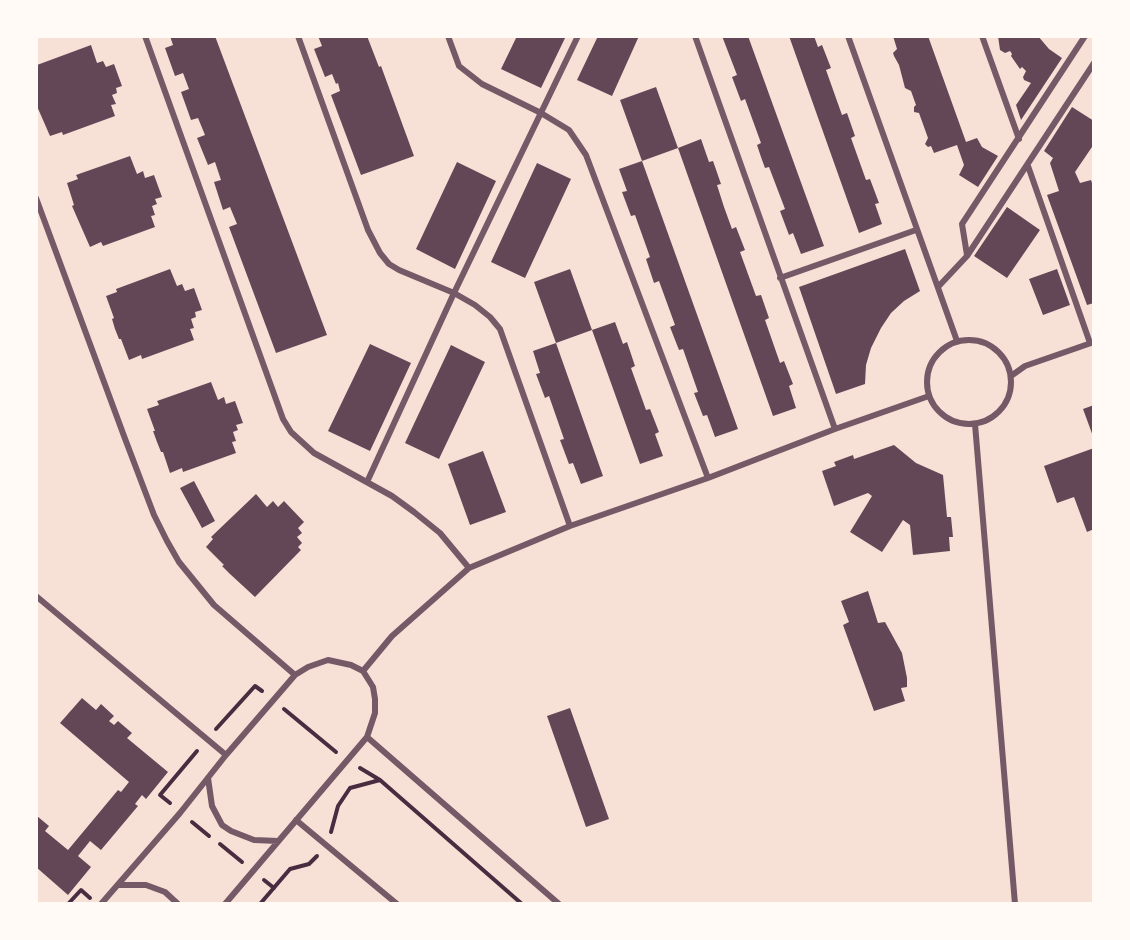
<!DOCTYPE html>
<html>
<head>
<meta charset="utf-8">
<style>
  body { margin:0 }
  #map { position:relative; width:1130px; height:940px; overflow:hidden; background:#f7e1d7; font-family:"Nunito Sans",sans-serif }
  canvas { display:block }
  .frame { position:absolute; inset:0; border:38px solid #fffaf5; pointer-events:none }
</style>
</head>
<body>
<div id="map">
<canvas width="1130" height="940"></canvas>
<div class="frame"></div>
</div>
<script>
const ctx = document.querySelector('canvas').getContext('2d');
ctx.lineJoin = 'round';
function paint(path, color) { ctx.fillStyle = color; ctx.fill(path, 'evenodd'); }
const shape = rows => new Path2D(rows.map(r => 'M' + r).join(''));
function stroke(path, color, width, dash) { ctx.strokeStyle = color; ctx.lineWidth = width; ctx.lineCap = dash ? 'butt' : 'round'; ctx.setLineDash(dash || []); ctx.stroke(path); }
const building = shape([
  [170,36,215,36,327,335,276,353,229,227,237,224,230,207,223,210,214,182,221,180,215,162,208,165,197,138,205,135,198,118,191,120,181,92,189,89,183,73,175,76,165,48,173,45],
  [318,36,367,36,379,67,381,66,414,156,361,175,331,95,340,91,338,83,336,84,332,74,325,77,314,49,322,46],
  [517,36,566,36,541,88,501,69],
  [598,36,639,36,612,96,577,80],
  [722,36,748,36,824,246,801,254,793,233,789,235,780,211,785,209,769,167,765,168,761,157,757,145,761,143,745,99,741,101,732,77,737,75],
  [789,36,814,36,818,47,822,45,831,68,826,70,842,115,847,113,855,136,851,138,866,180,870,179,879,203,875,204,882,224,859,233],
  [893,36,928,36,966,142,977,138,982,147,998,156,978,187,959,175,964,165,957,145,934,153,931,146,928,147,925,144,928,138,919,113,914,112,914,107,916,105,911,91,905,88,899,65,894,56,893,53,897,49],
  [998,36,1038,36,1049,49,1062,58,1021,120,1016,105,1031,83,1024,80,1023,77,1026,71,1022,67,1020,69,1011,56,1012,54,1010,51,1005,53,1000,50],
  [91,45,97,63,103,61,106,67,114,64,122,86,116,88,117,93,112,95,116,104,111,105,115,116,63,135,62,132,50,136,36,104,37,65],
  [656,87,678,148,701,139,709,162,713,161,721,184,717,185,724,207,732,229,736,227,745,250,740,252,756,296,761,295,769,318,765,320,780,363,784,361,793,384,789,386,796,408,773,416,678,148,642,161,620,100],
  [1072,107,1094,121,1094,144,1075,172,1080,183,1091,180,1094,189,1094,303,1087,305,1047,195,1059,191,1050,163,1053,158,1044,151],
  [130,156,137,174,143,171,145,178,154,175,162,197,155,199,157,204,152,206,155,215,151,216,155,227,103,246,101,242,90,247,72,206,74,205,67,183,78,179,76,175],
  [642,161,738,429,715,437,707,415,703,416,694,393,698,392,683,349,679,350,670,327,675,325,659,281,654,283,646,259,650,257,635,215,631,216,622,192,627,191,619,169],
  [457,162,496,181,455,269,416,249],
  [537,163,571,179,525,278,491,262],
  [1007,207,1040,230,1007,278,974,256],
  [905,249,920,291,904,301,891,313,881,328,871,348,866,365,865,384,836,394,799,287],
  [170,269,177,286,182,284,185,291,194,288,202,310,195,312,196,317,191,319,194,328,190,329,194,340,142,359,141,355,129,360,121,339,119,339,115,329,112,319,114,318,106,296,117,292,116,289],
  [570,269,592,330,556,343,534,282],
  [1057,269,1070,305,1043,315,1029,279],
  [615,322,623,344,627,342,635,366,631,368,646,410,650,409,659,432,655,434,663,456,640,464,592,330],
  [556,343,603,476,581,484,573,463,569,464,560,440,564,439,549,396,545,398,536,374,540,373,533,351],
  [370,344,411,363,370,451,328,431],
  [451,345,485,362,439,459,405,443],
  [211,382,218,400,224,397,226,404,235,401,243,423,236,425,238,430,233,432,236,441,232,442,236,453,183,472,182,468,170,473,163,452,161,452,157,442,153,431,155,431,147,409,159,405,157,401],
  [1094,405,1094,439,1083,409],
  [894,445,916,463,943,475,947,517,951,517,953,537,949,537,950,551,913,555,910,525,903,520,882,552,850,532,872,496,868,493,834,506,822,471,836,466,834,462,853,455,854,459],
  [1094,448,1094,529,1087,532,1074,497,1057,503,1044,466],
  [483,451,506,512,470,525,448,464],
  [194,481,215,521,202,528,180,488],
  [256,494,267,507,273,501,278,507,284,501,304,522,298,528,302,533,297,537,302,543,298,547,301,550,255,597,230,574,222,566,224,565,206,547,213,539,211,537],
  [868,591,878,623,885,622,902,653,907,678,907,687,901,688,905,701,874,711,843,625,849,622,841,601],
  [82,698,96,710,101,704,114,716,109,721,114,725,118,721,132,733,127,738,168,772,146,799,142,795,135,804,138,806,101,850,90,841,78,856,91,867,68,895,36,867,36,817,37,816,49,826,45,831,68,850,118,790,121,792,129,782,60,723],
  [570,708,609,819,586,827,547,716]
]);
const path = shape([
  [284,709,336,752],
  [216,729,255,686,262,691],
  [360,768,380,780,522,904],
  [170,803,160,795,197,751],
  [192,822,209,836],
  [331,832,338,806,350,788,380,780],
  [220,844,242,862],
  [264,880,274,888],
  [68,904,81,890,90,898],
  [260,904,290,869,309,864,317,856]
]);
const minor = shape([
  [145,36,283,419,291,432,314,453,392,496,414,512,440,533,469,568],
  [298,36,368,230,380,253,389,264,399,270,454,293,475,305,490,317,500,329,570,526],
  [448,36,459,66,482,84,541,113,569,130,586,155,708,478],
  [695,36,835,429],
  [848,36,957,341],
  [982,36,1019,139],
  [1028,166,1090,343],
  [36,198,124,436,154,515,167,541,179,562,214,605,295,675],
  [967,255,962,224,1085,36],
  [780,278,916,230],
  [938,287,967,256,1094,63],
  '927 382a42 42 0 1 1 84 0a42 42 0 1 1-84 0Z',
  [1011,376,1025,366,1094,342],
  [975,424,1015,904],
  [367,482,454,293,578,36],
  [36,596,226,755],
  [363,671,392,636,469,568,570,526,708,478,835,429,929,396],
  [367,737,559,904],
  [208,778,212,806,222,825,231,831,254,840,278,841],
  [296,820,397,904],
  [118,885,146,885,165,892,178,904],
  [101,904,180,813,226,755,295,675,308,667,328,660,351,665,363,671,373,687,375,699,375,713,367,737,225,904]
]);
paint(building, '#644757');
stroke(path, '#4a2c40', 4);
stroke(minor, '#755966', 6);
</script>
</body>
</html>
